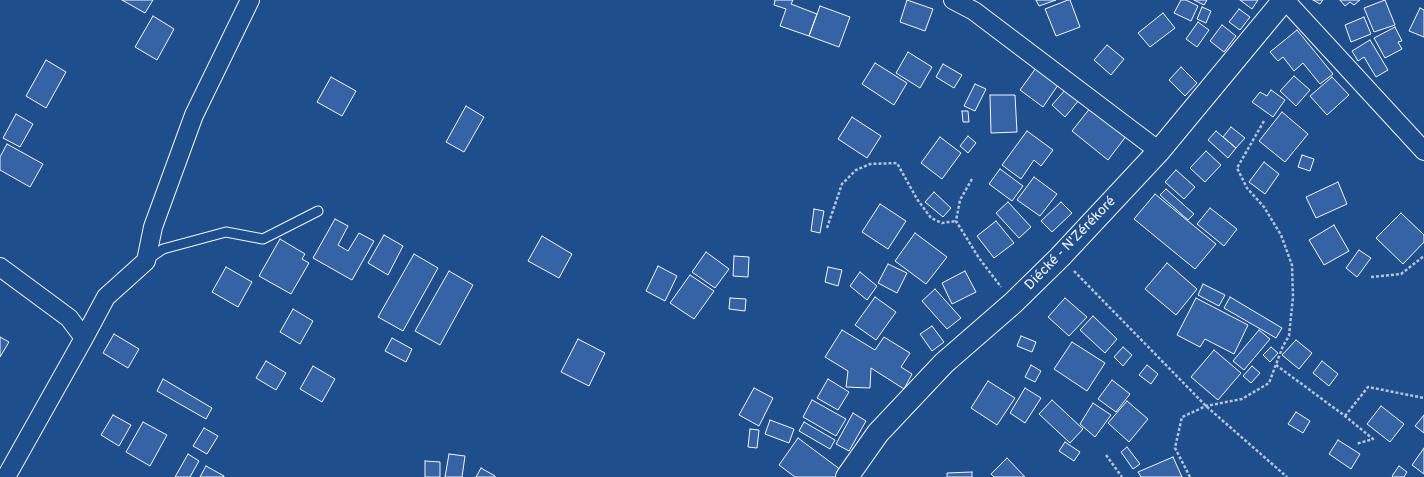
<!DOCTYPE html>
<html>
<head>
<meta charset="utf-8">
<style>
  body { margin:0 }
  canvas { display:block; background:#1f4e8c }
</style>
</head>
<body>
<canvas width="1424" height="477"></canvas>
<script>
const ctx = document.querySelector('canvas').getContext('2d');
ctx.lineJoin = 'round';
function paint(path, color) { ctx.fillStyle = color; ctx.fill(path, 'evenodd'); }
const shape = rows => new Path2D(rows.map(r => 'M' + r).join(''));
function stroke(path, color, width, dash) { ctx.strokeStyle = color; ctx.lineWidth = width; ctx.lineCap = dash ? 'butt' : 'round'; ctx.setLineDash(dash || []); ctx.stroke(path); }
function write(font, color, halo, rows, align = 'center') {
  ctx.font = font + ' Overpass,sans-serif'; ctx.lineWidth = 3; ctx.setLineDash([]); ctx.textBaseline = 'middle'; ctx.strokeStyle = halo; ctx.fillStyle = color; for (const [text, x, y, turn = 0] of rows) {
    ctx.save(); ctx.translate(x, y); ctx.rotate((+turn || 0) * Math.PI / 180); ctx.textAlign = isNaN(turn) ? turn : align; if (halo) ctx.strokeText(text, 0, 0); ctx.fillText(text, 0, 0); ctx.restore();
  }
}
const building = shape([
  [122,0,153,0,145,13,122,0],
  [775,0,793,0,791,4,817,14,809,36,780,26,786,9,774,5,775,0],
  [907,0,933,9,925,31,900,22,907,0],
  [1036,0,1056,0,1039,6,1036,0],
  [1068,0,1070,0,1080,27,1056,36,1045,9,1068,0],
  [1181,0,1186,0,1198,6,1191,21,1174,13,1181,0],
  [1194,0,1207,0,1204,5,1194,0],
  [1240,0,1258,0,1252,9,1240,0],
  [1313,0,1323,0,1320,4,1313,0],
  [1340,0,1360,0,1354,5,1350,2,1345,6,1340,0],
  [1385,0,1395,25,1374,32,1364,8,1385,0],
  [820,6,850,17,839,47,809,36,820,6],
  [1202,7,1211,11,1206,23,1197,19,1202,7],
  [1420,8,1424,10,1424,37,1409,31,1420,8],
  [1239,9,1250,17,1240,30,1229,22,1239,9],
  [1163,13,1175,28,1150,47,1138,33,1163,13],
  [153,16,174,29,157,60,135,47,153,16],
  [1364,17,1371,34,1351,42,1345,25,1364,17],
  [1198,22,1209,30,1197,47,1186,39,1198,22],
  [1222,25,1236,36,1224,52,1210,41,1222,25],
  [1395,27,1402,41,1398,42,1402,49,1385,58,1374,38,1395,27],
  [1297,30,1333,74,1320,84,1303,63,1294,71,1283,57,1278,61,1270,52,1297,30],
  [1370,40,1388,70,1376,77,1364,57,1358,61,1352,51,1370,40],
  [1107,45,1124,59,1111,75,1094,60,1107,45],
  [908,52,932,67,920,88,896,73,908,52],
  [46,60,66,72,46,108,26,96,46,60],
  [875,63,907,83,894,105,862,84,875,63],
  [943,64,962,75,954,88,936,77,943,64],
  [1181,67,1197,83,1185,96,1169,80,1181,67],
  [1036,68,1058,85,1043,107,1020,90,1036,68],
  [1294,76,1310,90,1296,106,1280,91,1294,76],
  [331,77,356,91,342,116,317,102,331,77],
  [1332,77,1349,95,1327,115,1310,96,1332,77],
  [975,84,986,89,975,111,964,106,975,84],
  [1066,89,1079,100,1065,117,1052,105,1066,89],
  [1271,90,1285,100,1273,117,1252,102,1260,92,1267,96,1271,90],
  [990,95,1015,95,1017,132,991,133,990,95],
  [466,106,484,117,464,152,446,142,466,106],
  [1091,107,1127,135,1108,160,1072,131,1091,107],
  [962,111,968,111,969,122,963,122,962,111],
  [1282,112,1308,134,1285,162,1259,141,1282,112],
  [16,114,33,124,20,147,3,138,16,114],
  [852,117,881,136,867,158,838,139,852,117],
  [1231,127,1245,138,1236,148,1223,137,1231,127],
  [1027,131,1053,150,1041,166,1034,160,1021,179,1002,165,1027,131],
  [1216,131,1236,148,1228,158,1208,140,1216,131],
  [968,136,976,143,968,153,960,146,968,136],
  [940,137,961,153,942,179,921,163,940,137],
  [7,144,43,164,30,187,0,170,0,157,7,144],
  [1206,151,1221,165,1205,182,1190,168,1206,151],
  [1302,155,1314,159,1310,171,1298,167,1302,155],
  [1264,162,1279,174,1265,194,1249,182,1264,162],
  [1000,169,1023,186,1012,201,989,184,1000,169],
  [1176,170,1195,187,1184,199,1165,182,1176,170],
  [1034,177,1057,194,1040,216,1017,200,1034,177],
  [1338,182,1347,204,1316,218,1306,197,1338,182],
  [1166,189,1194,214,1188,220,1160,195,1166,189],
  [934,192,951,208,943,217,925,202,934,192],
  [1155,194,1216,244,1195,269,1134,219,1155,194],
  [1008,202,1031,227,1019,238,996,213,1008,202],
  [1061,202,1072,213,1052,232,1041,221,1061,202],
  [880,204,906,221,888,249,862,232,880,204],
  [1210,208,1237,229,1224,246,1197,224,1210,208],
  [814,209,824,211,820,233,811,231,814,209],
  [1401,213,1424,235,1424,242,1403,264,1376,238,1401,213],
  [335,219,348,226,338,245,348,251,359,233,374,241,352,280,313,258,335,219],
  [996,221,1014,243,994,258,977,236,996,221],
  [1334,225,1349,251,1324,265,1309,240,1334,225],
  [915,233,947,257,926,284,895,261,915,233],
  [384,235,403,246,388,275,368,263,384,235],
  [542,236,572,254,559,278,528,261,542,236],
  [280,239,305,254,302,259,309,263,291,294,259,276,280,239],
  [1359,250,1371,258,1357,277,1346,268,1359,250],
  [706,252,729,269,715,288,692,272,706,252],
  [414,254,438,268,403,331,378,317,414,254],
  [734,256,749,257,748,277,733,276,734,256],
  [1167,263,1197,289,1176,315,1145,289,1167,263],
  [888,264,907,273,897,293,878,283,888,264],
  [658,266,677,276,665,301,646,291,658,266],
  [226,267,252,282,238,307,212,292,226,267],
  [828,267,842,270,838,286,825,282,828,267],
  [449,271,473,285,440,345,415,331,449,271],
  [965,271,976,292,952,304,942,283,965,271],
  [860,272,877,286,867,300,850,286,860,272],
  [690,275,714,291,694,319,670,303,690,275],
  [1203,284,1225,295,1219,306,1198,295,1203,284],
  [935,289,961,318,947,329,922,301,935,289],
  [875,297,896,312,876,340,855,325,875,297],
  [1230,297,1282,328,1276,338,1224,308,1230,297],
  [730,298,746,299,745,311,729,309,730,298],
  [1065,298,1087,317,1069,336,1048,317,1065,298],
  [1196,298,1248,325,1234,354,1205,339,1200,347,1177,335,1196,298],
  [293,309,313,321,300,344,280,332,293,309],
  [1093,316,1117,339,1105,353,1080,330,1093,316],
  [932,326,944,342,932,351,920,334,932,326],
  [842,330,875,350,884,337,910,353,901,367,912,374,904,389,871,368,870,388,846,387,848,371,825,357,842,330],
  [1259,330,1270,339,1244,370,1233,361,1259,330],
  [114,334,139,349,128,368,103,353,114,334],
  [1021,336,1036,342,1032,352,1017,346,1021,336],
  [0,337,9,342,0,357,0,337],
  [392,338,412,349,406,362,385,351,392,338],
  [578,339,605,353,589,386,561,372,578,339],
  [1296,340,1312,353,1299,369,1282,355,1296,340],
  [1072,342,1105,363,1087,391,1054,369,1072,342],
  [1123,347,1132,355,1123,366,1114,357,1123,347],
  [1271,347,1278,353,1270,362,1263,355,1271,347],
  [1214,350,1241,373,1218,400,1191,377,1214,350],
  [266,361,286,373,276,390,256,378,266,361],
  [1322,361,1338,374,1329,386,1313,373,1322,361],
  [1031,365,1041,371,1035,382,1025,377,1031,365],
  [1147,365,1158,374,1151,384,1139,375,1147,365],
  [313,366,335,379,322,402,300,389,313,366],
  [1252,366,1260,373,1251,383,1243,376,1252,366],
  [163,379,212,408,206,419,157,391,163,379],
  [828,379,849,392,838,410,817,398,828,379],
  [1112,380,1130,394,1116,412,1098,399,1112,380],
  [988,381,1015,398,997,425,971,408,988,381],
  [754,388,773,398,759,426,739,415,754,388],
  [1025,388,1041,398,1025,423,1010,413,1025,388],
  [812,400,846,419,836,436,803,417,812,400],
  [1052,400,1083,429,1070,443,1039,414,1052,400],
  [1127,401,1148,419,1129,442,1108,423,1127,401],
  [1093,403,1111,415,1095,437,1080,424,1093,403],
  [1381,406,1404,424,1390,442,1367,424,1381,406],
  [1296,412,1310,421,1303,433,1288,424,1296,412],
  [853,413,866,421,849,451,836,444,853,413],
  [113,415,131,425,119,446,101,435,113,415],
  [1424,415,1424,433,1415,426,1424,415],
  [770,420,794,429,789,443,765,434,770,420],
  [143,422,167,435,150,466,126,452,143,422],
  [804,422,835,440,830,449,799,431,804,422],
  [204,428,218,436,207,454,193,446,204,428],
  [750,429,759,430,757,448,748,447,750,429],
  [798,438,841,470,836,477,795,477,779,465,798,438],
  [1338,440,1360,454,1351,469,1329,454,1338,440],
  [1065,442,1080,452,1074,461,1059,451,1065,442],
  [1127,447,1140,464,1133,469,1121,452,1127,447],
  [1424,448,1424,474,1412,465,1424,448],
  [188,454,199,461,190,477,175,477,188,454],
  [449,454,465,456,462,477,445,477,449,454],
  [1173,457,1182,477,1141,477,1138,472,1173,457],
  [1007,458,1025,477,994,477,991,474,1007,458],
  [425,461,440,462,440,477,425,477,425,461],
  [206,466,224,476,224,477,200,477,206,466],
  [1399,466,1407,472,1404,477,1393,477,1392,476,1399,466],
  [481,468,495,476,495,477,476,477,481,468],
  [972,472,972,477,947,477,947,473,972,472]
]);
const path = shape([
  [972,179,960,200,956,221,979,258,1001,287],
  [827,228,842,184,856,170,870,164,897,163,917,199,931,218,942,223,956,221],
  [1074,271,1206,406,1287,477],
  [1371,277,1401,274,1424,256],
  [1276,365,1345,416,1373,439,1356,444],
  [1345,416,1368,387,1424,398],
  [1106,455,1122,477],
  [1190,477,1175,448,1182,417,1206,406,1242,399,1269,383,1283,346,1289,336,1293,297,1292,265,1281,235,1264,207,1247,188,1237,168,1264,121]
]);
const lane = shape([
  [147,260,163,249,226,232,263,239,318,211]
]);
const street = shape([
  [953,0,974,11,1159,151],
  [1285,0,1424,151],
  [0,267,69,318,84,338],
  [6,477,84,338,106,297,146,261,153,227,194,115,250,0]
]);
const highway = shape([
  [847,477,878,433,944,363,1013,303,1060,257,1159,151,1284,0]
]);
const streetNames = [
  ["Diécké - N'Zérékoré",1071,244,-46]
];
paint(building, '#3563a3');
stroke(building, '#f2f6ff', 1);
stroke(lane, '#f2f6ff', 11);
stroke(street, '#f2f6ff', 20);
stroke(highway, '#f2f6ff', 24);
stroke(path, '#b3c4dc', 2.5, [3, 2]);
stroke(lane, '#1f4e8c', 9);
stroke(street, '#1f4e8c', 18);
stroke(highway, '#1f4e8c', 22);
write('14px', '#f2f6ff', '#1f4e8c', streetNames);
</script>
</body>
</html>
